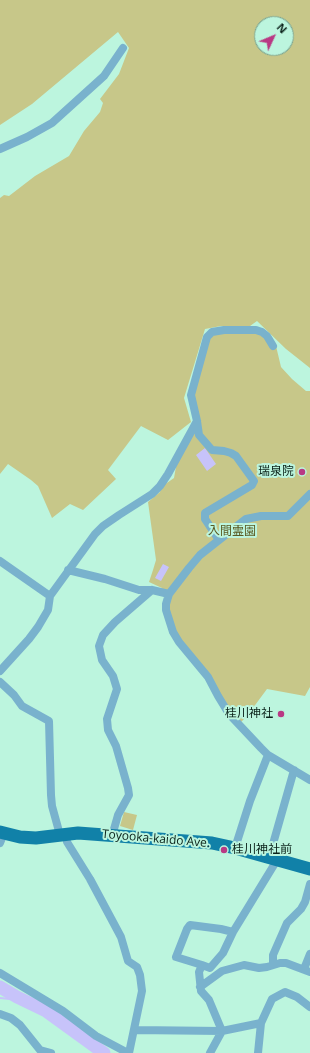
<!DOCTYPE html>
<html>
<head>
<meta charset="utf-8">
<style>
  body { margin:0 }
  #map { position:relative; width:310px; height:1053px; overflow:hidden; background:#bcf5de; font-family:"Open Sans",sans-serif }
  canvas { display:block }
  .north { position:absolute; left:254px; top:16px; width:40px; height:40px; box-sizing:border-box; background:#bcf5de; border:1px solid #75a190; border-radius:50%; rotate:46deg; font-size:11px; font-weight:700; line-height:16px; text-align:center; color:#0b221a }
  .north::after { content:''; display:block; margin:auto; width:14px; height:18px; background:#b93984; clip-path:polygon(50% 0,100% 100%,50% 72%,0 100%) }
</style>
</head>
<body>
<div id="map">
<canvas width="310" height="1053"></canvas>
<div class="north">N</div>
</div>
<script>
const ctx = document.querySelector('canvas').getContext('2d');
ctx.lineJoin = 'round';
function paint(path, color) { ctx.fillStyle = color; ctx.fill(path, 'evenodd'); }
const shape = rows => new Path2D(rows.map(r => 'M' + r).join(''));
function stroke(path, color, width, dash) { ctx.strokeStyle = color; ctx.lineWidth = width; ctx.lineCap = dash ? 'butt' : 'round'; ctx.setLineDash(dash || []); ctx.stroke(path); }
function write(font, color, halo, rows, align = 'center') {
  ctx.font = font + ' "Open Sans","Noto Sans JP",sans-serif'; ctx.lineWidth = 4; ctx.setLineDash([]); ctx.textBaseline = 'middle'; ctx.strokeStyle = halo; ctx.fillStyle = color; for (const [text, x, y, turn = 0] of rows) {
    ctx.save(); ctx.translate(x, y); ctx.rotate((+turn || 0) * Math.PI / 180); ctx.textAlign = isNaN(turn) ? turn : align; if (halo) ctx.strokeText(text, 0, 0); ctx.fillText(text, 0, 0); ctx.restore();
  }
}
const green = shape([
  [0,0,310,0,310,368,286,349,257,321,250,326,221,326,205,329,184,398,191,422,168,440,141,426,108,470,116,479,83,510,70,504,52,518,38,486,31,480,8,464,0,474,0,198,4,195,9,196,35,176,69,156,84,131,100,112,103,103,100,99,119,74,129,48,118,32,32,104,0,125],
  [262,24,286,24,286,48,262,48],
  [253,329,276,346,281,367,292,379,306,391,310,391,310,687,305,696,267,689,247,716,241,722,233,714,177,634,162,588,149,582,153,570,156,560,148,502,160,492,161,487,174,478,177,461,196,427,189,395,206,335],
  [124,812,137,815,133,830,120,826]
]);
const water = shape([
  [205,448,216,464,207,471,196,455],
  [163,564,169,567,161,581,155,578]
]);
const stream = shape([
  [0,998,10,999,17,997]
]);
const river = shape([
  [0,987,17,997,46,1011,104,1053]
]);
const minor = shape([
  [0,149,27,137,52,123,104,76,123,48],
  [310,494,288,516,261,516,246,519,219,540,200,555,189,568,169,594,166,604,166,610,173,632,179,642,208,677,218,696,229,714,261,748,268,755,310,780],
  [219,540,205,519,205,513,252,485,254,481,236,456,231,453,224,451,212,450,199,435,197,421,191,395,207,337,212,332,224,330,256,330,262,332,267,336,273,346],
  [0,561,50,596],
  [68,570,105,579,139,590,152,590,169,594],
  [0,671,29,639,38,627,48,610,50,596,95,534,103,526,119,515,152,494,160,486,168,474,197,421],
  [0,682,14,695,22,706,49,721,51,795,52,806,60,835],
  [66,835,67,842,90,879,121,937,128,961,137,967,140,975,142,991,129,1053],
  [115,835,114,829,118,815,129,795,128,788,116,746,108,730,107,719,117,689,113,676,102,660,99,646,103,635,115,622,152,590],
  [0,843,4,833],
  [235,848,250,801,268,755],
  [269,858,294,770],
  [277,860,233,932,223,953,210,968,202,965,199,972,201,991,209,1000,222,1031,261,1023,272,999,285,992,297,997,310,1007],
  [273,964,273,955,287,923,301,909,305,902,310,884],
  [202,965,176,957,187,929,190,925,221,929,233,932],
  [304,969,310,954],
  [0,973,63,1011,96,1036,128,1053],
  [200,987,222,971,244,965,259,968,267,967,280,963,286,963,310,972],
  [0,1014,11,1018,20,1025,40,1050,51,1053],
  [134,1030,222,1031,210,1053],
  [258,1053,261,1023]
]);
const primary = shape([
  [0,832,20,837,36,838,78,833,212,843,235,848,310,869]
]);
const markers = [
  [302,472,4,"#b93984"],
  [281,714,4,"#b93984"],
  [224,850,4,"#b93984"]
];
const poiNames = [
  ["瑞泉院",294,472],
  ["桂川神社",273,714],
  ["桂川神社前",232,850,"left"]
];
const parkNames = [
  ["入間霊園",232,532]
];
const streetNames = [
  ["Toyooka-kaido Ave.",156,839,5]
];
paint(green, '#c7c789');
paint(water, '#c7c3fa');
stroke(stream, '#c7c3fa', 2);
stroke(river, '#c7c3fa', 13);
stroke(minor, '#79b2cd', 8);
stroke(primary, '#1181a8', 13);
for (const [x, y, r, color] of markers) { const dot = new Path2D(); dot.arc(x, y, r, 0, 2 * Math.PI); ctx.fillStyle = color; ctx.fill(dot); stroke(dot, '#bcf5de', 1.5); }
write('12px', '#0b221a', '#bcf5de', poiNames, 'right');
write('12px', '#5b5a23', '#bcf5de', parkNames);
write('12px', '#0b221a', '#bcf5de', streetNames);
</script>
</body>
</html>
